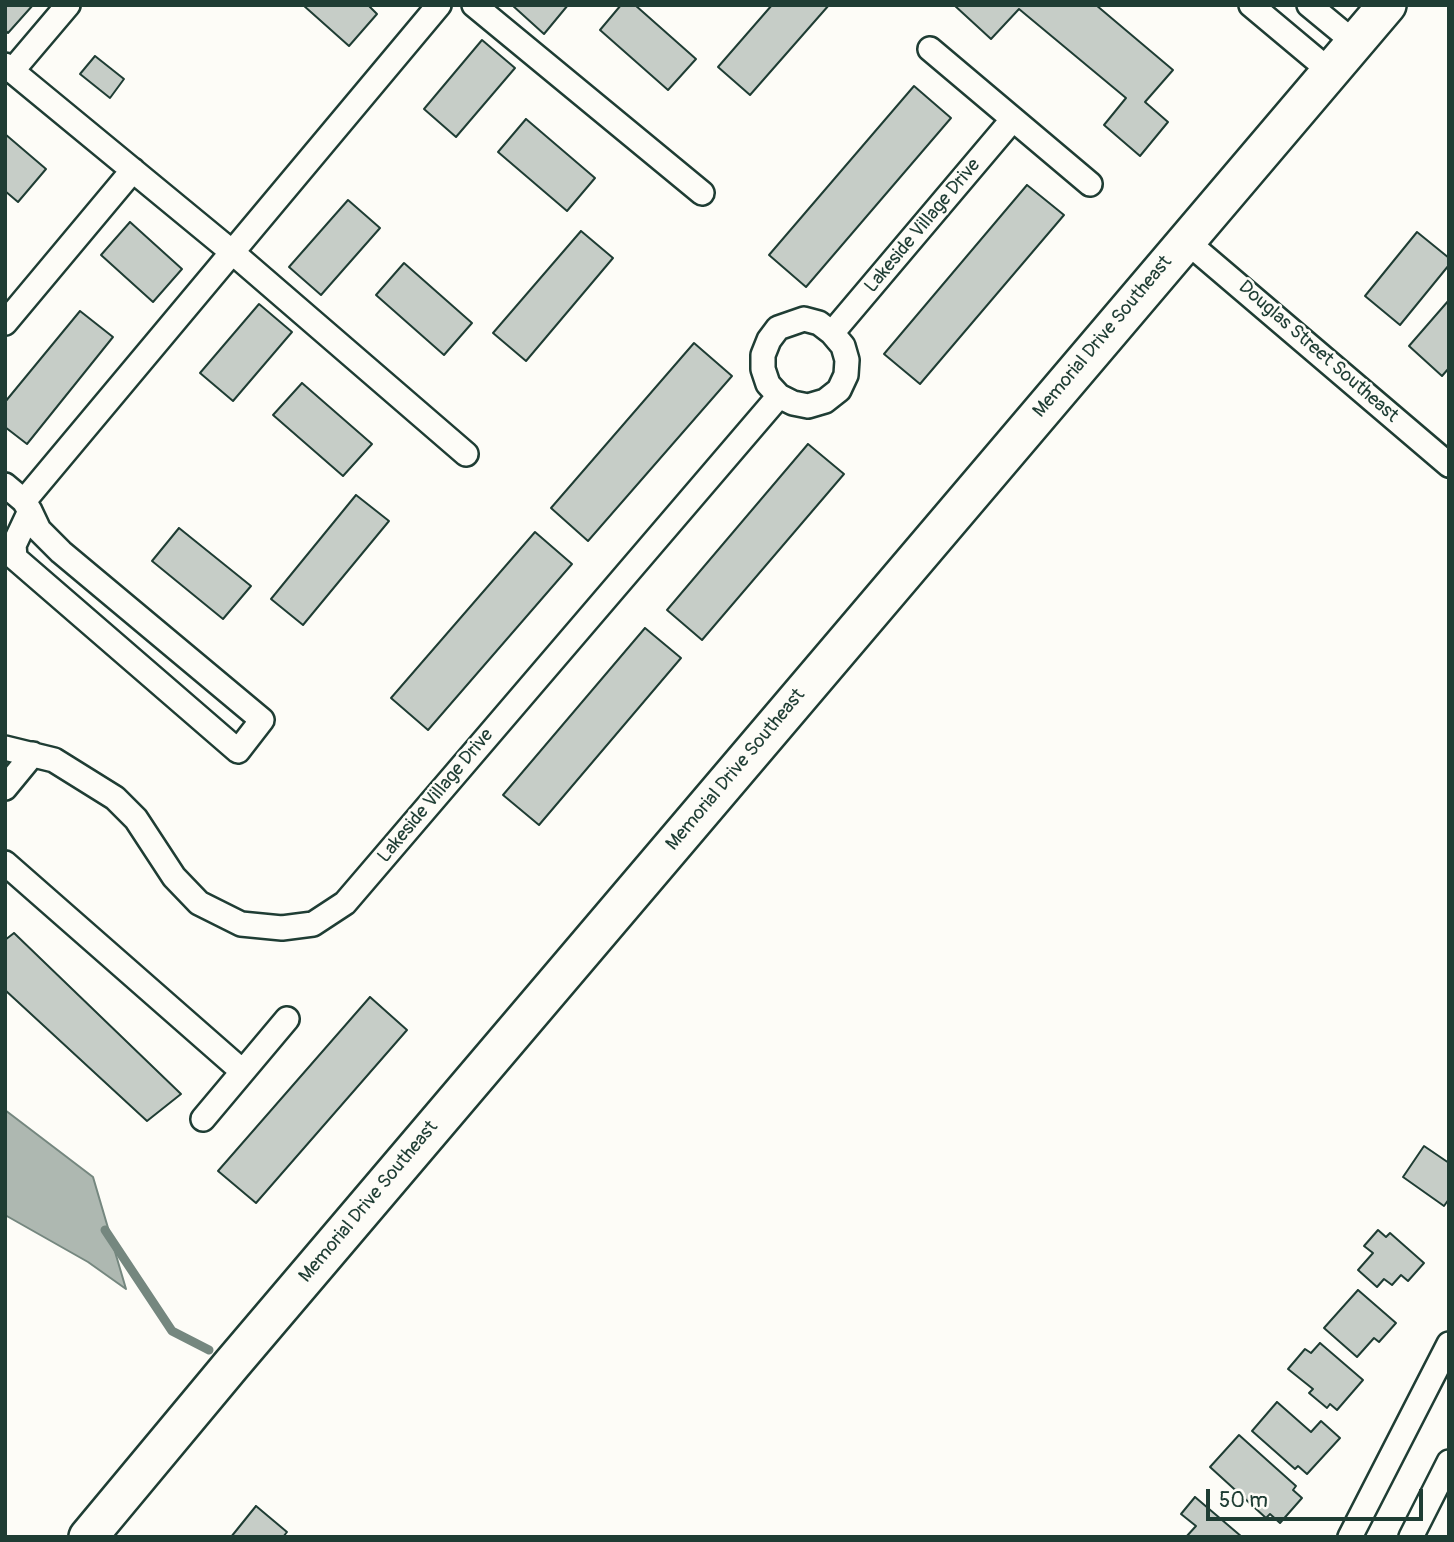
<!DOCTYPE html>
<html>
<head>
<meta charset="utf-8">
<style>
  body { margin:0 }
  #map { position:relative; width:1454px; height:1542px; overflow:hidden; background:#fdfcf7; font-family:Pangolin,sans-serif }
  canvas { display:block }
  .frame { position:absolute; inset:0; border:7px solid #1f3d34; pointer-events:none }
  .scale { position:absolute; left:1206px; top:1489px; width:217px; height:32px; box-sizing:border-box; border:4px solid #1f3d34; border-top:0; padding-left:9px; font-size:21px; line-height:24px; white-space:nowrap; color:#1f3d34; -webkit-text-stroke:5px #fdfcf7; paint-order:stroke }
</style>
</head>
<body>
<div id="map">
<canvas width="1454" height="1542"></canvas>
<div class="frame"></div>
<div class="scale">50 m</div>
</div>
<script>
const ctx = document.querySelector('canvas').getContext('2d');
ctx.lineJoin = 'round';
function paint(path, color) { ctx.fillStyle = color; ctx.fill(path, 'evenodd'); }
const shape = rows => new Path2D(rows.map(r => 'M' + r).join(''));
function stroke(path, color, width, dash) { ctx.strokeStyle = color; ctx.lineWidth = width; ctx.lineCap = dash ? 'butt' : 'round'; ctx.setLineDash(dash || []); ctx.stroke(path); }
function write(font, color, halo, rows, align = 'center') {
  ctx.font = font + ' Pangolin,sans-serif'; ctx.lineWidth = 5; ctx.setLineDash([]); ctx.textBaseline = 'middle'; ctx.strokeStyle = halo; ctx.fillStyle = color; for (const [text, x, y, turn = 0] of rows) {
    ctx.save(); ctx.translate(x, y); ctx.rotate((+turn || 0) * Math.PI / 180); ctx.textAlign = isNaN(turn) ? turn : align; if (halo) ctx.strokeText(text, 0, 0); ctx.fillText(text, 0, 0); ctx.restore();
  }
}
const water = shape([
  [5,1110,93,1177,126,1289,88,1262,5,1215,5,1110]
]);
const stream = shape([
  [105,1230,172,1331,209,1350]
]);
const building = shape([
  [5,5,33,5,8,33,5,30,5,5],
  [303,5,368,5,377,14,349,46,303,5],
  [512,5,568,5,544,34,512,5],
  [621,5,635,5,696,59,668,90,600,30,621,5],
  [772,5,829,5,750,95,718,67,772,5],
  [954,5,1096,5,1173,70,1145,102,1168,122,1140,156,1104,125,1126,98,1019,9,991,39,954,5],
  [482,40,515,68,456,137,424,109,482,40],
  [95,56,124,79,110,98,80,74,95,56],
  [914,86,951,118,806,287,769,255,914,86],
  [526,119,595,178,567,211,498,152,526,119],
  [5,134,46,169,18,202,5,191,5,134],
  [1027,185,1064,215,920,384,884,354,1027,185],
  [348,200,380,228,321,295,289,267,348,200],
  [130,222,182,269,153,302,101,255,130,222],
  [581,231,613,258,526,361,493,333,581,231],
  [1417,232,1449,258,1449,265,1400,325,1365,296,1417,232],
  [404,263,472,323,444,355,376,295,404,263],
  [1449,300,1449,368,1442,376,1409,346,1449,300],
  [259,304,292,332,233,401,200,373,259,304],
  [80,311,113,337,27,444,5,427,5,402,80,311],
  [694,343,732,376,588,541,551,508,694,343],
  [302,383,372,444,343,476,273,415,302,383],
  [808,444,844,474,702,640,667,610,808,444],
  [356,495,389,521,303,625,271,599,356,495],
  [179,528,251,586,223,619,152,561,179,528],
  [535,532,572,564,428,730,391,698,535,532],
  [645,628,681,658,539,825,503,795,645,628],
  [14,933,181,1094,147,1121,5,990,5,940,14,933],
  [370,997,407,1030,256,1203,218,1171,370,997],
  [1424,1146,1449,1163,1449,1199,1444,1206,1403,1177,1424,1146],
  [1378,1230,1386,1237,1390,1233,1424,1263,1408,1281,1401,1275,1392,1285,1384,1279,1377,1287,1358,1270,1373,1253,1364,1246,1378,1230],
  [1358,1290,1396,1323,1379,1342,1374,1338,1357,1357,1324,1328,1358,1290],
  [1320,1343,1363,1380,1337,1410,1330,1404,1327,1408,1309,1393,1313,1389,1288,1369,1305,1349,1311,1353,1320,1343],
  [1277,1402,1311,1432,1321,1421,1340,1438,1307,1474,1298,1466,1295,1469,1252,1431,1277,1402],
  [1239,1435,1296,1486,1293,1490,1302,1498,1280,1523,1270,1514,1266,1518,1210,1467,1239,1435],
  [1195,1497,1242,1537,1186,1537,1196,1526,1181,1514,1195,1497],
  [256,1506,287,1532,283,1537,231,1537,256,1506]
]);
const minor = shape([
  [474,5,702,193],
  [1251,5,1331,72],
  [1309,5,1355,43],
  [930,49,1090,184],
  [5,65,232,252,466,454],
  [12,71,68,5],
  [1185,240,1449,465],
  [5,323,133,170],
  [779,396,768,384,763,369,763,355,769,340,778,328,804,319,819,323,832,333],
  [5,485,24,501,439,5],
  [24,501,30,511,39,530,61,552,262,720,238,751,15,558,14,545,30,511],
  [5,748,54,760,115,798,136,819,174,877,199,903,241,924,282,928,313,924,345,903,779,396,793,403,808,406,825,401,839,390,846,375,847,360,843,346,832,333,1013,119],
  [5,788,33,754],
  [5,863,242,1071],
  [203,1119,287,1019],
  [1350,1537,1449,1344],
  [1411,1537,1449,1462]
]);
const primary = shape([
  [88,1537,232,1364,1387,5]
]);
const streetNames = [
  ["Lakeside Village Drive",923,226,-50],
  ["Memorial Drive Southeast",1103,337,-50],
  ["Douglas Street Southeast",1318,352,41],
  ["Memorial Drive Southeast",736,770,-50],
  ["Lakeside Village Drive",436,796,-50],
  ["Memorial Drive Southeast",369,1202,-50]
];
paint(water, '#aeb8b1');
stroke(water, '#75877f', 2);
stroke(stream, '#75877f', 9);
paint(building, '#c6cdc7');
stroke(building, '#1f3d34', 2);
stroke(minor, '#1f3d34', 28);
stroke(primary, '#1f3d34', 42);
stroke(minor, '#fdfcf7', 23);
stroke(primary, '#fdfcf7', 37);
write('19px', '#1f3d34', '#fdfcf7', streetNames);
</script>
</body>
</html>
